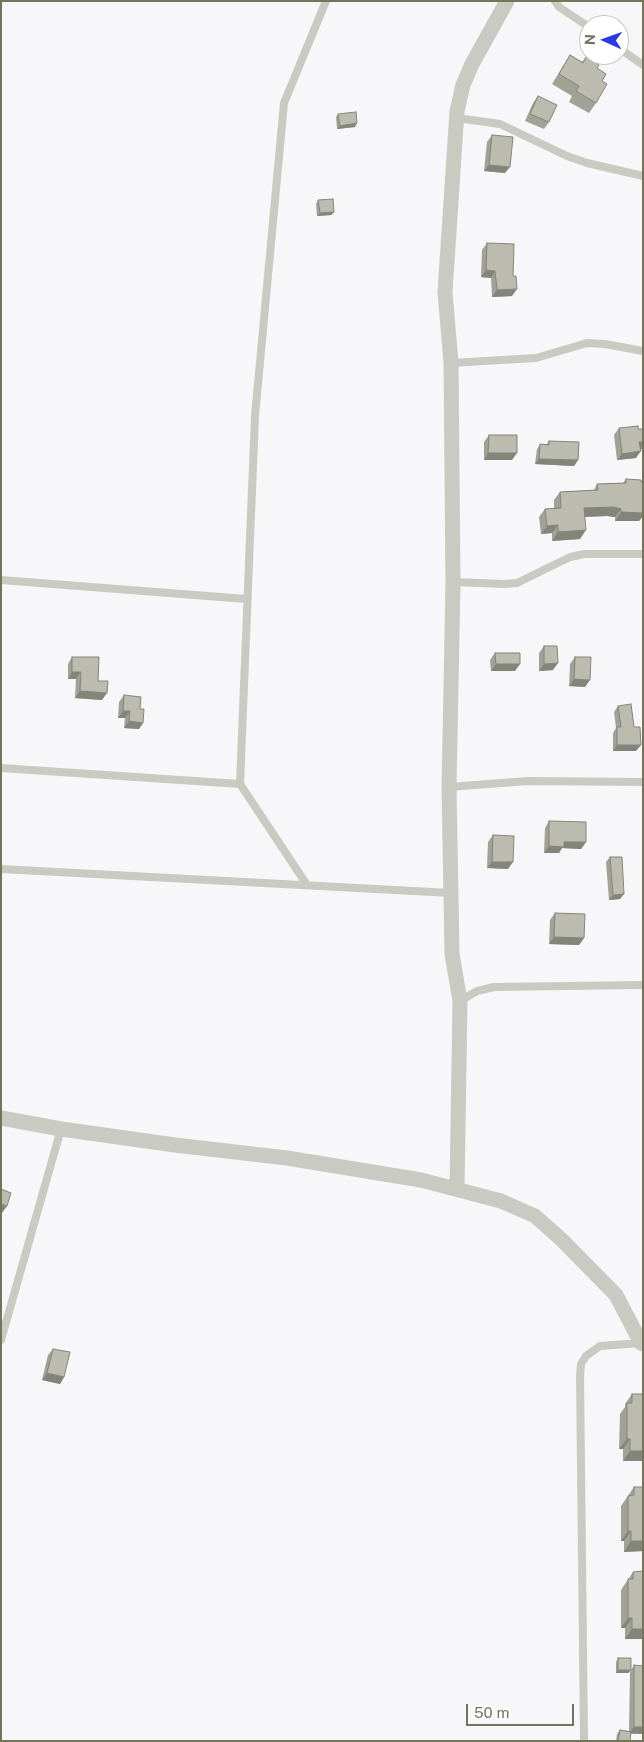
<!DOCTYPE html>
<html>
<head>
<meta charset="utf-8">
<style>
  body { margin:0 }
  #map { position:relative; width:644px; height:1742px; overflow:hidden; background:#f7f6f8; font-family:"Public Sans",sans-serif }
  canvas { display:block }
  .frame { position:absolute; inset:0; border:2px solid #72755a; pointer-events:none }
  .north { position:absolute; left:579px; top:15px; width:50px; height:50px; box-sizing:border-box; background:#fff; border:1px solid #c7c8bd; border-radius:50%; rotate:272deg; font-size:14px; font-weight:700; line-height:20px; text-align:center; color:#72755a }
  .north::after { content:''; display:block; margin:auto; width:18px; height:22px; background:#2a39e4; clip-path:polygon(50% 0,100% 100%,50% 72%,0 100%) }
  .scale { position:absolute; left:466px; top:1704px; width:108px; height:22px; box-sizing:border-box; border:2px solid #72755a; border-top:0; padding-left:6px; font-size:15px; line-height:18px; white-space:nowrap; color:#72755a; -webkit-text-stroke:4px #fff; paint-order:stroke }
</style>
</head>
<body>
<div id="map">
<canvas width="644" height="1742"></canvas>
<div class="frame"></div>
<div class="north">N</div>
<div class="scale">50 m</div>
</div>
<script>
const ctx = document.querySelector('canvas').getContext('2d');
ctx.lineJoin = 'round';
const shape = rows => new Path2D(rows.map(r => 'M' + r).join(''));
function stroke(path, color, width, dash) { ctx.strokeStyle = color; ctx.lineWidth = width; ctx.lineCap = dash ? 'butt' : 'round'; ctx.setLineDash(dash || []); ctx.stroke(path); }
function paint(path, color) { ctx.fillStyle = color; ctx.fill(path, 'evenodd'); }
const lane = shape([
  [555,1,559,7,589,27],
  [619,48,643,65],
  [457,118,500,124,567,156,587,163,643,176],
  [451,363,536,358,587,343,605,344,643,351],
  [1,580,246,599],
  [453,582,505,584,517,583,570,557,584,554,643,554],
  [1,768,240,784],
  [449,787,528,781,643,782],
  [1,869,451,893],
  [307,885,240,784,255,416,284,103,326,1],
  [460,1001,477,991,494,987,643,985],
  [1,1340,61,1129],
  [584,1741,580,1376,581,1364,586,1356,600,1346,641,1343]
]);
const street = shape([
  [1,1118,61,1129,175,1145,287,1158,421,1180,501,1201,535,1216,562,1240,616,1295,641,1343,643,1344],
  [457,1189,460,1001,452,954,449,787,453,582,451,363,445,292,457,111,463,85,472,64,507,1]
]);
const wall = shape([
  [570,55,582,62,586,57,597,68,602,81,596,103,589,113,569,102,572,96,552,84,563,66],
  [538,96,549,122,544,129,525,121,533,103],
  [338,114,355,127,337,129,336,117],
  [492,135,505,173,484,171,487,142],
  [318,200,334,212,331,215,317,216,316,204],
  [487,243,513,276,512,296,492,297,491,278,481,277,482,250],
  [619,428,643,449,640,449,636,458,617,460,614,435],
  [489,435,512,460,484,460,484,442],
  [549,441,578,460,574,466,535,464,537,449,540,444,547,444],
  [626,479,643,482,643,516,639,521,615,521,615,517,607,516,585,517,580,539,552,541,552,533,541,534,539,517,545,509,554,508,554,500,560,492,594,490,597,484,623,483],
  [544,646,553,670,539,671,539,653],
  [495,653,515,671,491,671,490,660],
  [72,657,98,681,102,700,75,698,76,679,68,679,68,664],
  [575,657,585,687,569,686,570,664],
  [124,695,140,709,143,723,139,729,124,728,125,718,118,718,119,702],
  [618,706,634,727,636,751,613,751,613,733,616,728,614,712],
  [549,821,586,842,581,849,562,848,559,853,544,853,545,828],
  [493,835,508,869,487,868,488,842],
  [610,857,624,894,620,899,609,900,606,862],
  [555,913,584,938,579,945,549,944,550,920],
  [53,1349,64,1377,60,1384,42,1380,48,1355],
  [632,1394,643,1394,643,1461,623,1461,623,1449,619,1449,620,1414,625,1407,625,1404],
  [634,1487,643,1551,624,1552,624,1541,621,1541,621,1506],
  [633,1572,643,1639,625,1639,625,1628,621,1628,621,1590],
  [618,1658,631,1670,628,1673,616,1673,616,1662],
  [634,1665,643,1666,643,1734,631,1734,630,1741,616,1741,617,1734,620,1730,629,1731,630,1672]
]);
const shadedWall = shape([
  [357,123,355,127,337,129,340,126],
  [489,165,510,167,505,173,484,171],
  [334,212,331,215,317,216,320,213],
  [486,270,495,271,491,278,481,277],
  [517,289,512,296,492,297,497,290],
  [639,442,643,442,643,449,635,449],
  [641,451,636,458,617,460,622,454],
  [488,453,517,453,512,460,484,460],
  [539,459,578,460,574,466,535,464],
  [613,507,621,509,615,517,607,516,578,517,584,508],
  [621,512,643,513,643,516,639,521,615,521],
  [558,525,552,533,541,534,547,526],
  [586,530,580,539,552,541,558,532],
  [558,663,553,670,539,671,544,664],
  [496,664,520,664,515,671,491,671],
  [72,672,81,672,76,679,68,679],
  [574,679,590,680,585,687,569,686],
  [80,691,107,693,102,700,75,698],
  [123,711,130,711,125,718,118,718],
  [129,721,143,723,139,729,124,728],
  [617,745,641,745,636,751,613,751],
  [564,842,586,842,581,849,562,848,559,853,544,853,549,846],
  [492,862,513,862,508,869,487,868],
  [624,894,620,899,609,900,613,895],
  [554,937,584,938,579,945,549,944],
  [1,1204,7,1206,2,1213,1,1212],
  [47,1373,64,1377,60,1384,42,1380],
  [627,1439,630,1439,623,1449,619,1449],
  [630,1451,643,1451,643,1461,623,1461],
  [628,1531,631,1531,624,1541,621,1541],
  [631,1541,643,1541,643,1551,624,1552],
  [628,1618,632,1618,625,1628,621,1628],
  [632,1629,643,1629,643,1639,625,1639],
  [618,1670,631,1670,628,1673,616,1673],
  [634,1727,643,1727,643,1734,629,1733]
]);
const building = shape([
  [570,55,583,63,586,57,599,65,597,68,606,74,602,81,607,84,596,103,576,91,579,86,559,74,570,55],
  [538,96,557,105,549,122,530,114,538,96],
  [356,112,357,123,340,126,338,114,356,112],
  [492,135,513,137,510,167,489,165,492,135],
  [333,199,334,212,320,213,318,200,333,199],
  [487,243,514,244,513,276,516,276,517,289,497,290,495,271,486,270,487,243],
  [638,426,638,429,643,429,643,442,639,442,641,451,622,454,619,428,638,426],
  [489,435,517,435,517,453,488,453,489,435],
  [549,441,579,442,578,460,539,459,540,444,549,445,549,441],
  [626,479,641,480,641,482,643,482,643,513,621,512,621,509,613,507,584,508,586,530,558,532,558,525,547,526,545,509,561,508,560,492,598,490,597,484,626,483,626,479],
  [544,646,557,646,558,663,544,664,544,646],
  [495,653,520,653,520,664,496,664,495,653],
  [72,657,99,657,98,681,108,681,107,693,80,691,81,672,72,672,72,657],
  [575,657,591,657,590,680,574,679,575,657],
  [124,695,141,697,140,709,144,709,143,723,129,721,130,711,123,711,124,695],
  [631,704,634,727,640,727,641,745,617,745,617,727,621,727,618,706,631,704],
  [549,821,586,822,586,842,564,842,564,847,549,846,549,821],
  [493,835,514,836,513,862,492,862,493,835],
  [610,857,622,857,624,894,613,895,610,857],
  [555,913,585,914,584,938,554,937,555,913],
  [1,1189,11,1193,7,1206,1,1204,1,1189],
  [53,1349,70,1352,64,1377,47,1373,53,1349],
  [632,1394,643,1394,643,1451,630,1451,630,1439,627,1439,627,1403,632,1403,632,1394],
  [634,1487,643,1487,643,1541,631,1541,631,1531,628,1531,628,1496,634,1495,634,1487],
  [643,1571,643,1629,632,1629,632,1618,628,1618,628,1579,633,1579,633,1572,643,1571],
  [618,1658,631,1658,631,1670,618,1670,618,1658],
  [634,1665,643,1666,643,1727,634,1727,634,1665],
  [620,1730,631,1732,630,1741,618,1741,620,1730]
]);
stroke(lane, '#c9cac1', 8);
stroke(street, '#c9cac1', 15);
paint(wall, '#a1a296');
paint(shadedWall, '#83847a');
paint(building, '#bbbcaf');
stroke(building, '#83847a', 1);
</script>
</body>
</html>
